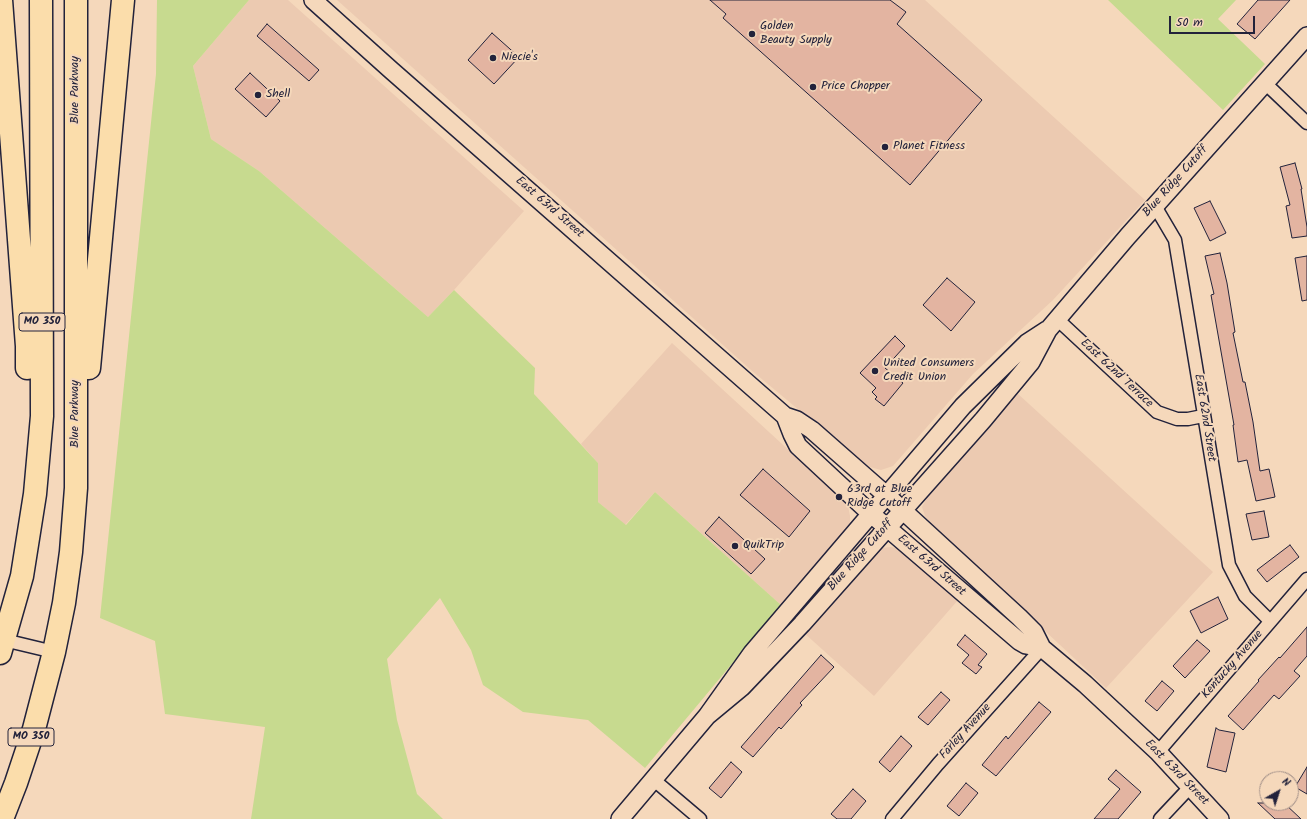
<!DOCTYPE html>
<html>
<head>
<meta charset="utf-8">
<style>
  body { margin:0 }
  #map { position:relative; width:1307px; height:819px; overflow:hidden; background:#f5d8bb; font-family:Kalam,sans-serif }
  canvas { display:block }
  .north { position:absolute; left:1259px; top:771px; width:40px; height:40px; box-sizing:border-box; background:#f5d8bb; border:1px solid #a18f88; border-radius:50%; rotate:39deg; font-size:11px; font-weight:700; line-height:16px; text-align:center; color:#22223b }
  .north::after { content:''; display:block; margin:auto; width:14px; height:18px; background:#22223b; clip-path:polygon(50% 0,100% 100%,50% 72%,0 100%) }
  .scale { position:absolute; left:1169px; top:16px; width:86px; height:18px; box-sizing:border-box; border:2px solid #22223b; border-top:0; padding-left:5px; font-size:12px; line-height:14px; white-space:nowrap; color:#22223b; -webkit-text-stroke:3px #f5d8bb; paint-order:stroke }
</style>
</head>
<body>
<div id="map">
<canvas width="1307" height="819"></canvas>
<div class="north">N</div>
<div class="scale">50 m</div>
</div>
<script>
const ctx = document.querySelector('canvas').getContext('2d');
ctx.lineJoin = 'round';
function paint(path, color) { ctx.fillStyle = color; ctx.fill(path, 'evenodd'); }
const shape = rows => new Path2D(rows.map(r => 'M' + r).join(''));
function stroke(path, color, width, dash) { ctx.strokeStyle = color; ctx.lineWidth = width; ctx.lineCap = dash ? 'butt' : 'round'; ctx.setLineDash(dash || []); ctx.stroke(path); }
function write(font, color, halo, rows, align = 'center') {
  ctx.font = font + ' Kalam,sans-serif'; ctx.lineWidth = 4; ctx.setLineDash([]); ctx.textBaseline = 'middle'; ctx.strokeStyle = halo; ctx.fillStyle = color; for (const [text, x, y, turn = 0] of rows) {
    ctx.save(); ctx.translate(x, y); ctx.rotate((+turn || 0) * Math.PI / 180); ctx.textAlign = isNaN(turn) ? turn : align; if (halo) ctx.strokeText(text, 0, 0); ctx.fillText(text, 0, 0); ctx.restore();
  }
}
const built = shape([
  [249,0,288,0,524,211,454,290,428,317,259,171,211,139,193,66],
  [337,0,925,0,1145,200,1053,300,973,374,893,466,881,470,870,467,859,460,751,370],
  [672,343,842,499,848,506,850,516,850,526,781,605,655,492,625,525,598,502,598,463,581,444],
  [1017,393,1213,572,1106,688,935,528,925,516,922,507,928,496],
  [891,547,899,549,959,599,874,696,803,632,872,555,882,548]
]);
const green = shape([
  [157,0,249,0,193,66,211,139,259,171,428,317,454,290,535,368,534,394,598,463,598,502,626,525,655,492,781,605,645,768,588,720,523,712,483,685,471,650,440,598,387,659,397,720,417,794,443,819,251,819,265,727,165,714,155,641,100,618,156,74],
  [1108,0,1236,0,1218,19,1265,64,1223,110]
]);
const building = shape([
  [710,0,890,0,906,12,897,24,982,100,910,185,723,18,726,14,710,0],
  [1258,0,1290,0,1255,39,1237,24,1258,0],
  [267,24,319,70,309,81,257,36,267,24],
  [492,33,519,57,494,84,468,60,492,33],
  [250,73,280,101,266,117,235,89,250,73],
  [1295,163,1302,189,1301,189,1307,227,1307,236,1292,238,1286,206,1290,205,1280,167,1295,163],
  [1210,201,1226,233,1210,241,1194,208,1210,201],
  [1220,253,1227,283,1235,332,1233,333,1243,382,1245,382,1253,422,1260,471,1269,469,1275,497,1256,501,1247,460,1238,462,1233,425,1234,425,1211,295,1214,294,1205,256,1220,253],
  [1307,256,1307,300,1302,301,1295,258,1307,256],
  [947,278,975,302,951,331,923,305,947,278],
  [895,336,905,346,885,368,903,383,884,406,875,399,877,397,872,392,876,388,860,373,895,336],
  [763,469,810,511,789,537,740,495,763,469],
  [1264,511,1269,537,1252,540,1246,514,1264,511],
  [719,517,765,559,751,574,705,533,719,517],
  [1290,545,1299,557,1267,582,1257,570,1290,545],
  [1218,597,1228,619,1201,633,1190,611,1218,597],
  [1307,627,1307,656,1294,671,1300,676,1279,699,1274,695,1243,730,1228,716,1259,681,1258,680,1279,657,1280,658,1307,627],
  [965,635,987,654,978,665,982,667,976,674,962,663,969,655,957,645,965,635],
  [1197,640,1210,651,1185,678,1173,666,1197,640],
  [821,655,834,667,800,703,802,705,781,729,779,727,753,757,741,747,821,655],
  [1162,681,1174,691,1157,711,1145,701,1162,681],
  [941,692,950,700,928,725,918,717,941,692],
  [1039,702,1051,712,996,776,982,765,1006,736,1008,739,1039,702],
  [1216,728,1219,730,1235,733,1226,772,1207,767,1216,728],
  [901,736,912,746,890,772,879,762,901,736],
  [731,762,742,772,721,798,709,788,731,762],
  [1307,767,1307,794,1295,787,1307,767],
  [1116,770,1141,792,1118,819,1094,819,1120,789,1108,779,1116,770],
  [966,783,978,793,959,816,947,806,966,783],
  [853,789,866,801,851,819,837,819,831,814,853,789],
  [1258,803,1284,803,1301,819,1275,819,1258,803]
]);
const street = shape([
  [1265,83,1307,123],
  [1155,206,1175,240,1229,565,1245,596,1270,621],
  [1057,319,1157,412,1177,419,1188,419,1203,416],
  [0,639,54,652],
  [1158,752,1307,579],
  [654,780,700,819],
  [892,819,938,764,1042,648],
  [1160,819,1191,786]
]);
const secondary = shape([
  [313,0,391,70,785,416,797,420,812,430,886,495,1019,617,1034,632,1042,648,1085,684,1158,752,1220,819],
  [785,416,792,434,798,446,870,513,1019,641,1026,645,1042,648],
  [707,716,742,687,802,624,983,420,1031,362,1048,330,1128,236,1307,36],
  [620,819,707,716,752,653,963,406,1027,343,1047,330]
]);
const highway = shape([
  [1,0,27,346,27,368],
  [89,368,123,0],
  [0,653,22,576,35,494,42,416,41,0],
  [2,819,16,783,34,729,54,652,64,603,71,552,76,488,76,0]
]);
const markers = [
  [752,34,4,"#22223b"],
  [493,58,4,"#22223b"],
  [813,87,4,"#22223b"],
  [258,95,4,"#22223b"],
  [885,147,4,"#22223b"],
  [875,371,4,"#22223b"],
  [839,497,4,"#22223b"],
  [735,546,4,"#22223b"]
];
const shields = [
  [42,322,46],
  [31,737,46]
];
const shieldNames = [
  ["MO 350",42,322],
  ["MO 350",31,737]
];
const poiNames = [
  ["Golden",760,27],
  ["Beauty Supply",760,41],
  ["Niecie's",501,58],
  ["Price Chopper",821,87],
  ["Shell",266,95],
  ["Planet Fitness",893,147],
  ["United Consumers",883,364],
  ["Credit Union",883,378],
  ["63rd at Blue",847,490],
  ["Ridge Cutoff",847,504],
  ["QuikTrip",743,546]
];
const streetNames = [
  ["Blue Parkway",76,90,-90],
  ["Blue Ridge Cutoff",1176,182,-48],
  ["East 63rd Street",549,208,41],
  ["East 62nd Terrace",1116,374,43],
  ["Blue Parkway",76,414,-90],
  ["East 62nd Street",1204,418,81],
  ["Blue Ridge Cutoff",861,556,-48],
  ["East 63rd Street",931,566,41],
  ["Kentucky Avenue",1233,665,-49],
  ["Farley Avenue",966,732,-48],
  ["East 63rd Street",1176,773,46]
];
paint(built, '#eccab1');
paint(green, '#c7da8f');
paint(building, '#e3b4a1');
stroke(building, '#22223b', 1);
stroke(street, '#22223b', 15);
stroke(secondary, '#22223b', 20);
stroke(highway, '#22223b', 25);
stroke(street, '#f5d8bb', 12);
stroke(secondary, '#f5d8bb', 17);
stroke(highway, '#fbddab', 22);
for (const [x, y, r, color] of markers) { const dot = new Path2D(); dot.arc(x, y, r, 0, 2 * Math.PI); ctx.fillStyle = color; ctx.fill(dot); stroke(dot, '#f5d8bb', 1.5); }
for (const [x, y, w] of shields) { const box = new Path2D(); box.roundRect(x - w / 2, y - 9, w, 18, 3); ctx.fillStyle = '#f5d8bb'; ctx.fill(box); stroke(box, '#22223b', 1); }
write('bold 11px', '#22223b', null, shieldNames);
write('12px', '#22223b', '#f5d8bb', poiNames, 'left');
write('12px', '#22223b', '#f5d8bb', streetNames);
</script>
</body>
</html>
